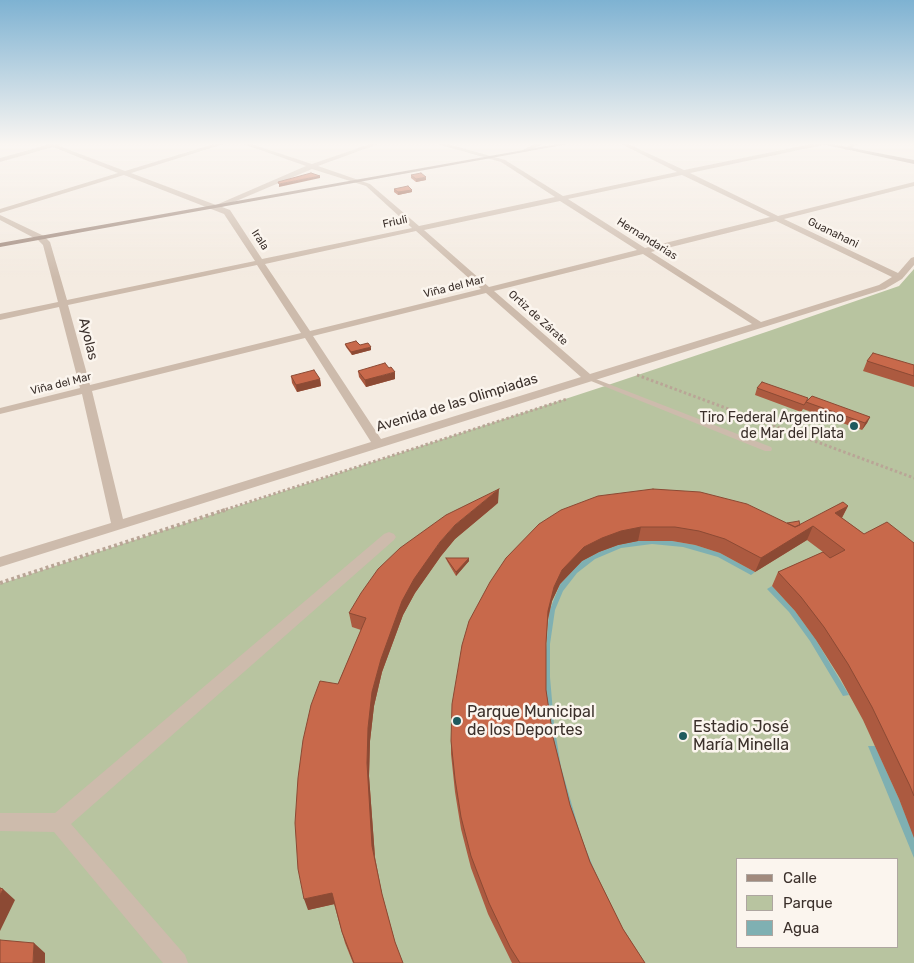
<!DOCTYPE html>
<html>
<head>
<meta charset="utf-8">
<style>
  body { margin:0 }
  #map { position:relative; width:914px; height:963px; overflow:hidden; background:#f4ebe1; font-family:Rubik,sans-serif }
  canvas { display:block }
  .legend { position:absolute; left:736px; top:858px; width:162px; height:90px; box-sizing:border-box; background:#fbf5ee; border:1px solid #aea6a0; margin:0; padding:6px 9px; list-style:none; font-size:15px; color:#3b302b }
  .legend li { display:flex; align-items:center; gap:10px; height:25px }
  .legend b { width:25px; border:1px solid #aea6a0 }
</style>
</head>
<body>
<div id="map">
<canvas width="914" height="963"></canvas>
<ul class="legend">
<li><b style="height:6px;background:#a18a7d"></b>Calle</li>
<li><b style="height:14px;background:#b8c4a0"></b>Parque</li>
<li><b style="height:14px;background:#7fb0b2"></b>Agua</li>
</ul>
</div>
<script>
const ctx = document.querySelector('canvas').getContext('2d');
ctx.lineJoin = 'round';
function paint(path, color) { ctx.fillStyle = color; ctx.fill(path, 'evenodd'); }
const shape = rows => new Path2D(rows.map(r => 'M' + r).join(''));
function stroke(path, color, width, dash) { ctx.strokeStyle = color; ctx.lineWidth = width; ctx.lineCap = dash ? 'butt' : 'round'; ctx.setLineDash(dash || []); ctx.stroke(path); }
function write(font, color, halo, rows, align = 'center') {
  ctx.font = font + ' Rubik,sans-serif'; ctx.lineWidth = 5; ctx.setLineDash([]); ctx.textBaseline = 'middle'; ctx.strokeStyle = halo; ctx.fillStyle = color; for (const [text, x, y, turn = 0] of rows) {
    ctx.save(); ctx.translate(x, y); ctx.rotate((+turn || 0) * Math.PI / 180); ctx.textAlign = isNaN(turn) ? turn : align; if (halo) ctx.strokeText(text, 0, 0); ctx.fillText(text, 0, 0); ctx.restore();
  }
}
const green = shape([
  [914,269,914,963,0,963,0,584,608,385,769,331,899,286],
  [738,859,898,859,898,947,738,947]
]);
const water = shape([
  [638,541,672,541,695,545,720,553,755,572,751,575,718,557,683,547,652,544,621,548,595,559,577,573,563,591,555,610,550,644,550,677,554,724,561,767,582,840,633,963,560,791,544,677,549,612,560,584,582,561,599,552,618,545],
  [772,586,795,611,816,640,849,695,843,696,810,641,789,612,767,589],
  [868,746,875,746,899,799,914,836,914,858]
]);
const pathFar1 = shape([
  [637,375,914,478],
  [221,511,567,399]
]);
const path = shape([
  [0,583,225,510]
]);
const lane = shape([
  [588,376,771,447,772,449,771,451,765,451,586,379,586,377,588,376]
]);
const street = shape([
  [44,143,60,143,59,146,125,171,217,143,225,143,224,144,131,173,216,205,306,166,240,143,248,143,312,164,373,143,381,143,318,166,370,184,419,226,555,197,501,162,437,144,436,143,444,143,505,160,563,196,677,172,619,143,626,143,684,170,816,143,826,143,823,145,690,173,778,216,914,182,914,186,784,219,898,273,911,258,914,257,914,265,902,279,885,289,0,567,0,557,111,523,82,394,0,414,0,408,80,388,59,307,0,320,0,314,58,302,43,245,38,240,0,220,0,215,44,236,50,242,67,300,255,261,224,214,124,175,0,213,0,209,118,173,53,147,0,162,0,158,47,145,44,143],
  [312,169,366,186,412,228,262,259,230,210,222,207,312,169],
  [682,175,770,217,645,248,568,199,682,175],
  [560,201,637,250,489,287,424,230,560,201],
  [776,221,892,277,879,285,761,322,651,252,776,221],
  [416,231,481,289,310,331,265,264,416,231],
  [643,254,752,324,590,374,494,291,643,254],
  [257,265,301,333,90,385,68,305,257,265],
  [486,293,581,377,381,439,313,336,486,293],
  [305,338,371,442,123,519,92,391,305,338],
  [538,143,545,143,525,152,520,151,538,143],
  [853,143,859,143,849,150,845,150,845,148,853,143],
  [389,532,394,534,396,537,394,540,71,824,185,955,188,963,163,963,54,832,0,831,0,813,55,813,384,534,389,532]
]);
const secondary = shape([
  [563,143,574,143,0,247,0,243,563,143],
  [817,143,827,143,914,160,914,164,817,143]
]);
const wall = shape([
  [411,175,426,180,416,182,411,178],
  [394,189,412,190,412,192,398,195,394,192],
  [345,344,360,345,371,350,352,355,346,347],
  [867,361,914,365,914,387,863,371],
  [358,371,395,379,366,387,359,377],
  [291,376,320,379,321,386,297,392,292,383],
  [757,388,807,401,870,417,867,423,862,430,803,409,801,412,755,395],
  [498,503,455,539,441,556,415,593,403,615,382,672,374,706,370,741,369,776,375,857,382,894,395,942,403,963,353,963,345,943,334,904,308,910,338,684,361,630,352,627,349,613],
  [848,506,842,518,864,534,914,543,914,838,899,799,863,720,840,678,816,640,795,611,772,586,778,572,823,552,807,540,755,572,720,553,695,545,672,541,638,541,618,545,599,552,582,561,560,584,552,601,548,620,546,643,546,690,553,737,570,805,590,862,623,929,645,963,512,963,488,914,471,868,461,829,455,792,451,754,451,741,539,524,800,525],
  [446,558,469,561,456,576,447,561]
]);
const shadedWall = shape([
  [320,176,320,178,279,187,279,184],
  [426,177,426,180,416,182,416,179],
  [412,190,412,192,398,195,398,192],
  [371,347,371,350,352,355,351,352],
  [395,372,395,379,366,387,365,380],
  [320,379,321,386,297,392,296,385],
  [870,417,867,423,862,430,865,423],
  [499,489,498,503,455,539,441,556,415,593,403,615,382,672,374,706,370,741,369,776,375,858,372,846,367,763,368,728,372,692,381,659,402,601,414,579,440,542,455,525],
  [848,506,841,519,835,513],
  [813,526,807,540,755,572,761,558],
  [641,527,638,541,618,545,599,552,582,561,560,584,552,601,546,625,548,611,554,587,562,570,584,547,602,538,621,531],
  [469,558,469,561,456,576,456,572],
  [3,889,15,900,0,931,0,895],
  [332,893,335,904,308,910,304,899],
  [34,943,45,953,45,963,33,963]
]);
const building = shape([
  [311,173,320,176,279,184,278,182,311,173],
  [421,173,426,177,416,179,411,175,421,173],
  [408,186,412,190,398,192,394,189,408,186],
  [356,341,360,345,368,343,371,347,351,352,345,344,356,341],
  [873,353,914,365,914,376,867,361,873,353],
  [385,363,389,368,391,367,395,372,365,380,358,371,385,363],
  [314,370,320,379,296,385,291,376,314,370],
  [762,382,808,398,806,402,812,396,870,417,865,423,806,402,804,405,757,388,762,382],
  [499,489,455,525,440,542,414,579,402,601,381,659,372,692,368,728,367,763,372,846,382,894,395,942,403,963,354,963,342,932,332,893,304,899,298,869,295,823,298,778,303,740,311,705,320,681,338,684,366,618,349,613,361,593,378,569,400,548,446,515,499,489],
  [653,489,700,492,747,504,795,527,843,502,848,506,835,513,864,534,887,522,914,543,914,796,910,786,872,707,848,664,824,627,801,597,778,572,823,552,830,558,845,550,813,526,761,558,725,539,699,531,675,527,641,527,621,531,602,538,584,547,562,570,554,587,548,611,546,643,546,690,553,737,570,805,590,862,623,929,645,963,520,963,510,947,489,903,471,856,461,817,455,779,451,741,452,704,462,645,469,621,490,582,506,558,539,524,561,510,598,496,653,489],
  [799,521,800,525,795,527,787,523,799,521],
  [446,558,469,558,456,572,446,558],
  [0,888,3,889,0,895,0,888],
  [0,940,34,943,33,963,0,963,0,940]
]);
const markers = [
  [854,426,5,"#1f5a5e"],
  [457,721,5,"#1f5a5e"],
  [683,736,5,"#1f5a5e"]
];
const farStreetnames = [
  ["Friuli",395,222,-12],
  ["Guanahani",833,233,26],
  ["Hernandarias",647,239,32],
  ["Irala",260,240,57],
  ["Viña del Mar",454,287,-14],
  ["Ortiz de Zárate",538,318,42],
  ["Viña del Mar",61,384,-14]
];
const streetNames = [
  ["Ayolas",88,339,76],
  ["Avenida de las Olimpiadas",457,403,-17]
];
const poiNames = [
  ["Tiro Federal Argentino",844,418],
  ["de Mar del Plata",844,434]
];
const nearPoinames = [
  ["Parque Municipal",467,712],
  ["de los Deportes",467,730],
  ["Estadio José",693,727],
  ["María Minella",693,745]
];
paint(green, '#b8c4a0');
paint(water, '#7fb0b2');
stroke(pathFar1, '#b9a596', 3, [2.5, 2.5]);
stroke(path, '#b9a596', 4, [3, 3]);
paint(lane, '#cdbbac');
paint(street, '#cdbbac');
paint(secondary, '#a18a7d');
paint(wall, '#ac5a40');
paint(shadedWall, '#8c4a34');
paint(building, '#c8694b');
stroke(building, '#8c4a34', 1);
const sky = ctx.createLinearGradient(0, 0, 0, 277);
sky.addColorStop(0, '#7eb2d2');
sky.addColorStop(0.52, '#faf6f2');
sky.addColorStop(1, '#faf6f200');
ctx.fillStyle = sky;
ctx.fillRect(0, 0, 914, 277);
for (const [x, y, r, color] of markers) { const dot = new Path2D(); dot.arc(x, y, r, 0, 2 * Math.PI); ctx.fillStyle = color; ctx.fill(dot); stroke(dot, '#fbf5ee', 2); }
write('11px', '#3b302b', '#fbf5ee', farStreetnames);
write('14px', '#3b302b', '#fbf5ee', streetNames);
write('14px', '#3b302b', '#fbf5ee', poiNames, 'right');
write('16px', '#3b302b', '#fbf5ee', nearPoinames, 'left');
</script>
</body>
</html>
